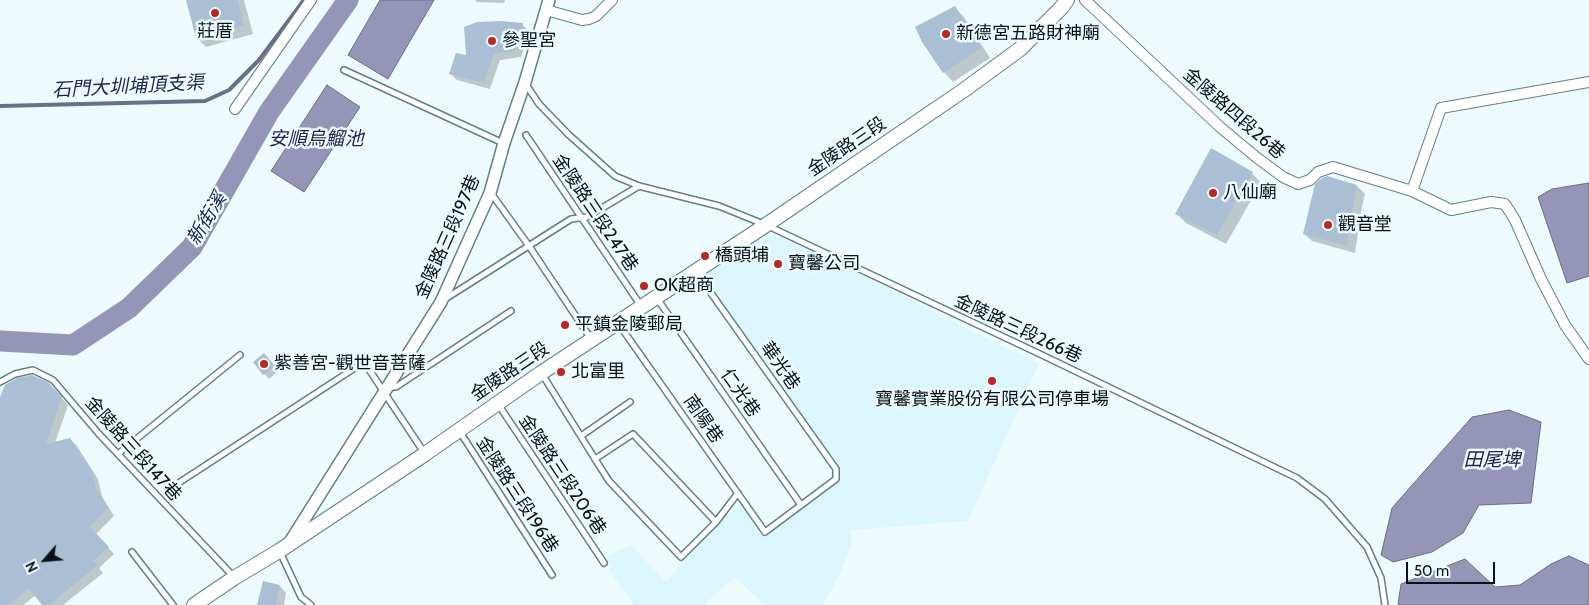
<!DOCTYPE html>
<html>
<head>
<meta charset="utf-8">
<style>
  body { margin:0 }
  #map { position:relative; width:1589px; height:605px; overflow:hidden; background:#edfbfe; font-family:Cabin,sans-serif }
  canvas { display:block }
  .north { position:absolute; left:20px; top:535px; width:50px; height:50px; -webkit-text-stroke:4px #edfbfe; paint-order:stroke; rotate:243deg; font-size:14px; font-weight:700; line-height:20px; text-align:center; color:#071316 }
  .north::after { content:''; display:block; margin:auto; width:18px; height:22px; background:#071316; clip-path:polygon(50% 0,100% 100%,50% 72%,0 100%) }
  .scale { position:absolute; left:1406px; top:562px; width:89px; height:22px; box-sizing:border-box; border:2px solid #071316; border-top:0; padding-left:6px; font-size:15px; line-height:18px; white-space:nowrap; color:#071316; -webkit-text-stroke:4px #edfbfe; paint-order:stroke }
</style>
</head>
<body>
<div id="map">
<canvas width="1589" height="605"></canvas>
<div class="north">N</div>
<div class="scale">50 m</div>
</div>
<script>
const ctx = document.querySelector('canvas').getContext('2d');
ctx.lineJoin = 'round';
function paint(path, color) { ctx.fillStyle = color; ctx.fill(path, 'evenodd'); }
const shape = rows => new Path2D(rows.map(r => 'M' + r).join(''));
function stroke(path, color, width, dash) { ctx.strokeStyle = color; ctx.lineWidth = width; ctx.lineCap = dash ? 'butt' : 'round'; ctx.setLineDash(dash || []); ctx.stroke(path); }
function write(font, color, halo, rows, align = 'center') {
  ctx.font = font + ' Cabin,"Noto Sans TC",sans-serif'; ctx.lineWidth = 5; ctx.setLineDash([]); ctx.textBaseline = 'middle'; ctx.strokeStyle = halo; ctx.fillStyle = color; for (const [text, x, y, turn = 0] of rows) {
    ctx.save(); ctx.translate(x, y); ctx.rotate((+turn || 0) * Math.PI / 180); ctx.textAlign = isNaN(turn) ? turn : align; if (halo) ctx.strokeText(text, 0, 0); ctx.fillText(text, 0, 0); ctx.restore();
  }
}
const built = shape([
  [769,237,782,237,877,282,931,311,1039,364,968,521,851,530,851,544,842,570,823,605,765,605,734,577,704,605,634,605,611,573,607,556,631,545,666,582,716,525,742,503,763,535,841,480,764,366,700,275,757,240]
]);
const water = shape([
  [380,0,434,0,388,79,348,55,380,0],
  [327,85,360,107,304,192,271,171,327,85],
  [1589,183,1589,276,1567,283,1538,197,1552,189,1589,183],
  [1509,410,1541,422,1531,503,1479,505,1463,533,1432,552,1393,562,1381,555,1392,508,1472,417,1509,410],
  [1569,556,1589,565,1589,605,1398,605,1401,584,1465,559,1495,587,1520,585,1551,564,1569,556]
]);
const shadow = shape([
  [187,0,244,0,253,34,206,47,197,38],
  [475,0,505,0,504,3,477,2],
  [955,8,964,17,990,58,953,82,944,72],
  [522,24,528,30,527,41,521,57,500,60,490,89,457,80,451,74,468,56],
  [1252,173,1261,183,1226,244,1186,223,1176,213],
  [1357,186,1365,194,1358,225,1359,226,1355,253,1312,241,1304,234],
  [268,360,278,371,269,379,254,362],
  [56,391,68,405,55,443,70,439,77,446,98,479,102,496,114,516,96,534,114,554,99,568,103,573,63,605,44,605,36,595,23,605,0,605,0,404],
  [280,586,286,593,284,605,259,605]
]);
const stream = shape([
  [0,106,205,101,229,90,259,60,304,0]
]);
const river = shape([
  [0,341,73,345,129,308,192,247,269,112,348,0]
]);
const building = shape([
  [186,0,238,0,244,25,196,38],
  [955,6,982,48,943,73,922,42,915,27],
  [500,21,523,23,521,34,515,51,494,54,484,83,449,74,456,53,466,55,464,27,477,22],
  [1211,148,1253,172,1217,235,1175,214],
  [1327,176,1357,185,1351,216,1352,217,1347,246,1303,234,1315,184,1322,178],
  [264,353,275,366,263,375,253,362],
  [32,375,49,383,62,397,46,444,70,438,92,471,96,488,108,508,90,527,109,547,93,561,98,565,49,605,42,605,29,588,9,605,0,605,0,397,5,385,17,378],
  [263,581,280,585,276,605,257,605]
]);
const service = shape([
  [344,70,503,143],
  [525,83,539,104,569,135,615,176,639,186,719,206,766,225,1042,355,1297,478,1325,499,1367,547,1381,578,1385,605],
  [526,135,641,306],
  [491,193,529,246,591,339],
  [656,297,801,505],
  [445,299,571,219,587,217,639,186],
  [618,323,765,532,836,479,836,469,696,272],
  [542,374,595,459,609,481,681,557,716,522,633,434,595,459],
  [0,382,15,374,33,370,53,380,99,434,233,576],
  [389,387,396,387,511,311],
  [498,404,604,563],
  [460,432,552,575],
  [581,436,630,402],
  [118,454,240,355],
  [180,482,364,362,425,454],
  [716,522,738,493],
  [132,552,173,605],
  [280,552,301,597,311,605]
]);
const minor = shape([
  [1085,0,1220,127,1256,157,1283,177,1298,184,1310,180,1318,172,1333,167,1412,191,1451,210,1491,202,1505,204,1515,220,1541,279,1565,325,1589,359],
  [546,10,582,20,589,19,596,16,612,0],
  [235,109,311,0],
  [1412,191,1441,108,1589,82]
]);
const tertiary = shape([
  [290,542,441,302,490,193,504,143,525,82,549,0]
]);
const secondary = shape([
  [194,605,234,578,279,551,425,454,541,373,766,225,964,90,1020,49,1061,8,1067,0]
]);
const markers = [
  [215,13,5,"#b82920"],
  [946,34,5,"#b82920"],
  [492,41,5,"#b82920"],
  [1213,193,5,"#b82920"],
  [1328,225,5,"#b82920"],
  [705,256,5,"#b82920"],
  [778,264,5,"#b82920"],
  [644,286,5,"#b82920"],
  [565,325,5,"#b82920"],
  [264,364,5,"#b82920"],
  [561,372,5,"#b82920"],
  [992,381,5,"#b82920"]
];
const poiNames = [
  ["莊厝",215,32,"center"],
  ["新德宮五路財神廟",956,34],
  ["參聖宮",502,41],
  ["八仙廟",1223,193],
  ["觀音堂",1338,225],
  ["橋頭埔",715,256],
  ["寶馨公司",788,264],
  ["OK超商",654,286],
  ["平鎮金陵郵局",575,325],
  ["紫善宮-觀世音菩薩",274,364],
  ["北富里",571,372],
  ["寶馨實業股份有限公司停車場",992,400,"center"]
];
const streetNames = [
  ["金陵路四段26巷",1234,114,41],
  ["金陵路三段",847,147,-34],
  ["金陵路三段247巷",595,213,56],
  ["金陵路三段197巷",448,237,-66],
  ["金陵路三段266巷",1018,329,25],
  ["華光巷",780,366,55],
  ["金陵路三段",510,372,-34],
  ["仁光巷",740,393,55],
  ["南陽巷",703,419,55],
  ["金陵路三段147巷",133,449,48],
  ["金陵路三段206巷",562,475,56],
  ["金陵路三段196巷",517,495,57]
];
const waterNames = [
  ["石門大圳埔頂支渠",128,87,-3],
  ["安順烏鰡池",316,139],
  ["新街溪",207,219,-59],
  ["田尾埤",1492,460]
];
paint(built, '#dcf6fd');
paint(water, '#9595b8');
stroke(water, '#6a6e87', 1);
paint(shadow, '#0003');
stroke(stream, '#6a6e87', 4);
stroke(river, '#9595b8', 21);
paint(building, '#abbfd4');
stroke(service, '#607f87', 8);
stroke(minor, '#607f87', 12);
stroke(tertiary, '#607f87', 14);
stroke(secondary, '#607f87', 16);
stroke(service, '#fff', 5);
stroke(minor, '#fff', 10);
stroke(tertiary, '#fff', 11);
stroke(secondary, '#fff', 14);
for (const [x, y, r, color] of markers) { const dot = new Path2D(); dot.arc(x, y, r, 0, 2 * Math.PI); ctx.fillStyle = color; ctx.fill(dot); stroke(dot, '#edfbfe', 2); }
write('18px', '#071316', '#edfbfe', poiNames, 'left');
write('18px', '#071316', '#edfbfe', streetNames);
write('italic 19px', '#272250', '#edfbfe', waterNames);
</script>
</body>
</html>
